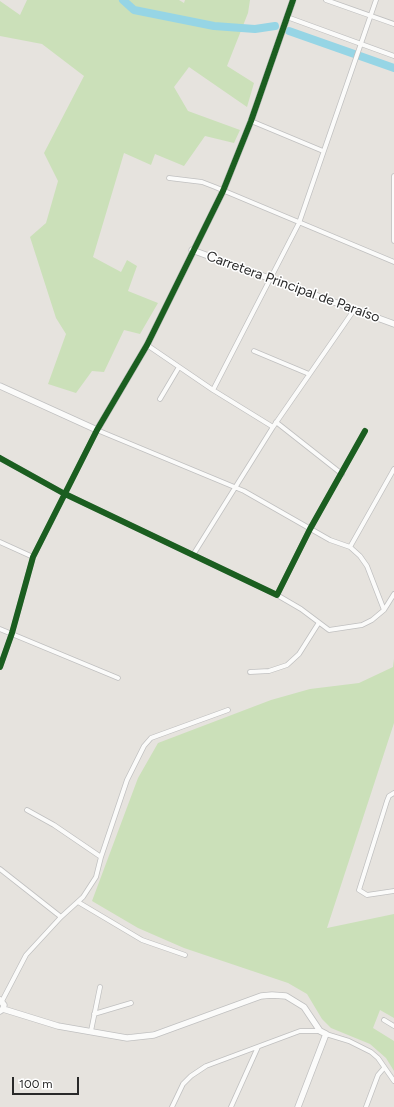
<!DOCTYPE html>
<html>
<head>
<meta charset="utf-8">
<style>
  body { margin:0 }
  #map { position:relative; width:394px; height:1107px; overflow:hidden; background:#e6e3de; font-family:Figtree,sans-serif }
  canvas { display:block }
  .scale { position:absolute; left:12px; top:1077px; width:67px; height:18px; box-sizing:border-box; border:2px solid #292929; border-top:0; padding-left:5px; font-size:12px; line-height:14px; white-space:nowrap; color:#292929; -webkit-text-stroke:3px #fff; paint-order:stroke }
</style>
</head>
<body>
<div id="map">
<canvas width="394" height="1107"></canvas>
<div class="scale">100 m</div>
</div>
<script>
const ctx = document.querySelector('canvas').getContext('2d');
ctx.lineJoin = 'round';
function paint(path, color) { ctx.fillStyle = color; ctx.fill(path, 'evenodd'); }
const shape = rows => new Path2D(rows.map(r => 'M' + r).join(''));
function stroke(path, color, width, dash) { ctx.strokeStyle = color; ctx.lineWidth = width; ctx.lineCap = dash ? 'butt' : 'round'; ctx.setLineDash(dash || []); ctx.stroke(path); }
function write(font, color, halo, rows, align = 'center') {
  ctx.font = font + ' Figtree,sans-serif'; ctx.lineWidth = 3; ctx.setLineDash([]); ctx.textBaseline = 'middle'; ctx.strokeStyle = halo; ctx.fillStyle = color; for (const [text, x, y, turn = 0] of rows) {
    ctx.save(); ctx.translate(x, y); ctx.rotate((+turn || 0) * Math.PI / 180); ctx.textAlign = isNaN(turn) ? turn : align; if (halo) ctx.strokeText(text, 0, 0); ctx.fillText(text, 0, 0); ctx.restore();
  }
}
const green = shape([
  [27,0,179,0,184,3,185,0,250,0,248,13,227,66,254,83,247,107,189,67,174,87,188,111,240,130,234,143,205,136,184,166,155,154,151,165,124,153,93,257,121,272,127,260,137,266,128,291,158,303,140,334,124,330,104,372,92,371,76,393,48,384,66,334,56,318,30,237,46,223,58,181,44,153,84,76,42,44,0,36,0,1,20,15],
  [394,659,394,723,327,928,394,914,394,1018,380,1010,373,1028,394,1041,394,1071,386,1058,370,1044,331,1028,322,1019,307,994,288,983,184,948,138,928,92,901,138,778,158,743,271,700,310,689,359,683,393,667]
]);
const river = shape([
  [123,0,134,10,214,26,255,29,275,26],
  [289,31,394,68]
]);
const street = shape([
  [326,0,394,24],
  [287,17,394,56],
  [251,121,323,151],
  [394,176,394,241],
  [169,178,202,182,215,187,394,262],
  [147,345,213,390,273,427],
  [254,351,309,374],
  [213,390,299,223,376,0],
  [160,399,179,367],
  [276,422,342,474],
  [0,458,63,493,277,595,310,529,365,431],
  [0,542,33,557],
  [350,547,360,556,367,566,384,610],
  [193,555,273,427,354,310],
  [277,595,301,609,329,630,362,625,372,620,384,610,394,594],
  [0,629,118,678],
  [0,667,12,633,33,557,97,430,244,491,330,540,350,547,394,469],
  [250,672,269,671,287,665,299,654,318,624],
  [394,793,389,796,387,801,359,890,367,895,394,891],
  [27,810,54,825,101,857],
  [0,869,61,917],
  [78,902,142,940,185,955],
  [2,1001,26,955,61,917,83,897,96,877,101,857,127,780,144,746,151,738,228,710],
  [94,1014,131,1003],
  [384,1020,394,1026],
  [91,1031,100,987],
  [326,1034,349,1041,371,1052,378,1058,394,1081],
  [172,1107,183,1084,191,1076,206,1066,300,1031,320,1031],
  [231,1107,258,1047],
  [366,1107,378,1075,384,1068]
]);
const secondary = shape([
  [192,250,394,324],
  [0,386,97,430,147,345,223,191,251,121,293,0],
  [0,1000,4,1005,3,1009,0,1011],
  [3,1009,58,1026,127,1038,154,1035,261,996,272,995,286,996,304,1007,320,1031,326,1034,298,1107]
]);
const cycleway = shape([
  [0,458,63,493,277,595,310,529,365,431],
  [0,667,12,633,33,557,97,430,147,345,223,191,251,121,293,0]
]);
const streetNames = [
  ["Carretera Principal de Paraíso",293,287,20]
];
paint(green, '#cbe0b9');
stroke(river, '#96d5e5', 8);
stroke(street, '#c0c0c0', 5.5);
stroke(secondary, '#c0c0c0', 7);
stroke(street, '#fbfbfa', 4);
stroke(secondary, '#fbfbfa', 5.5);
stroke(cycleway, '#1b5e20', 6);
write('14px', '#292929', '#fff', streetNames);
</script>
</body>
</html>
